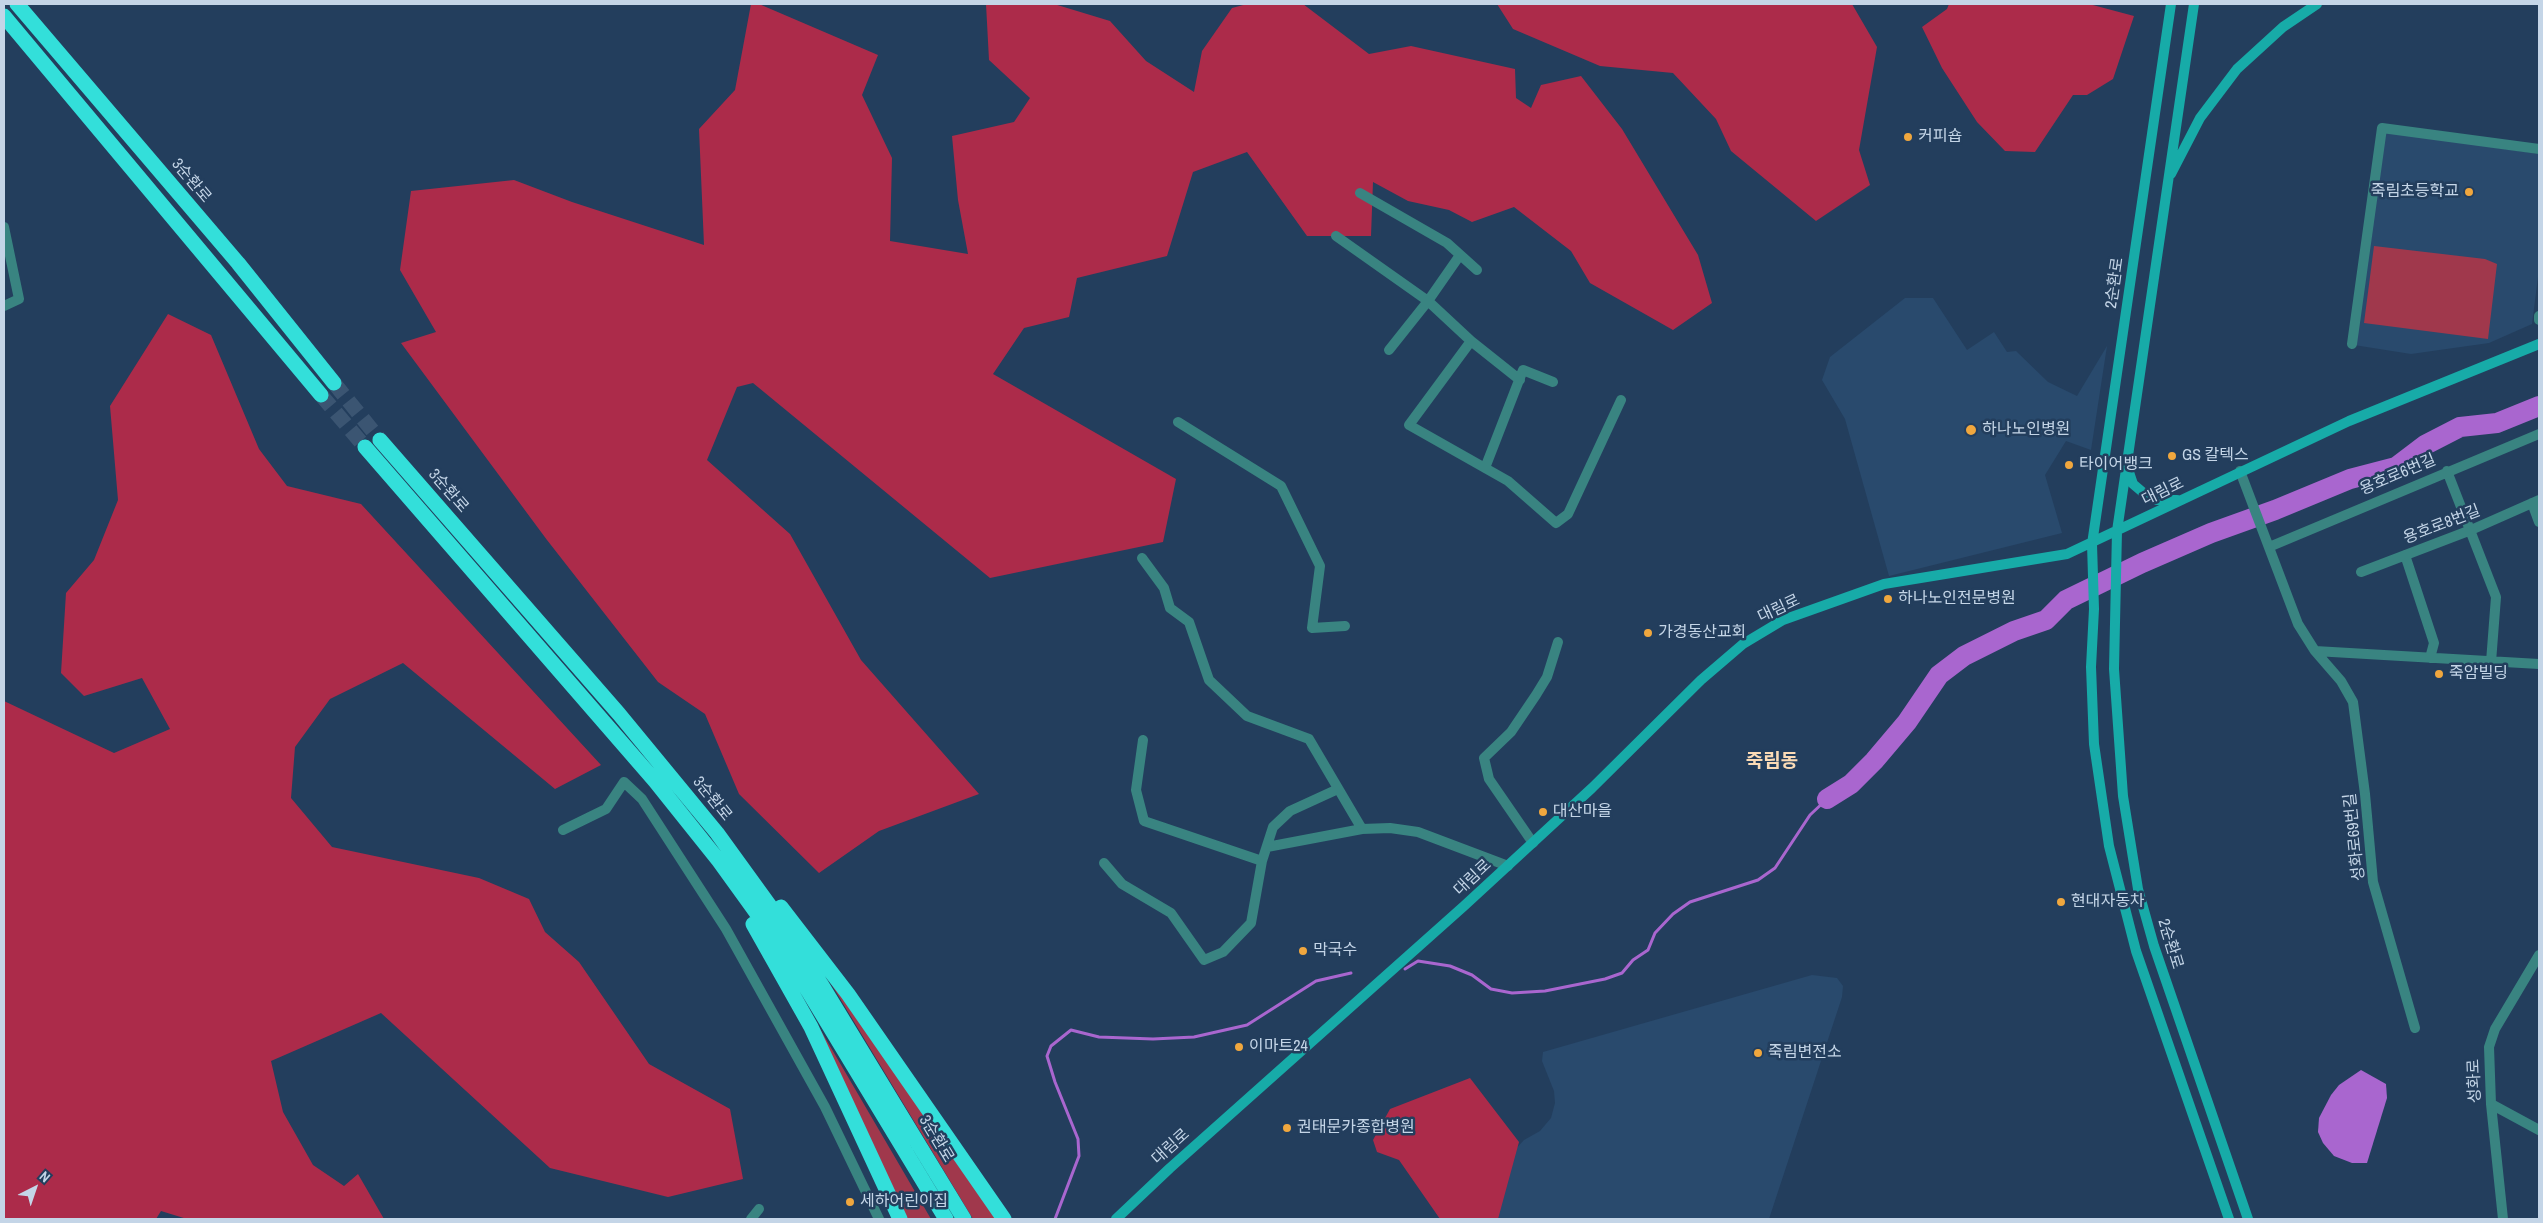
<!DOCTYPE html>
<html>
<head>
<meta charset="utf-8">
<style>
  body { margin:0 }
  #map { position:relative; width:2543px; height:1223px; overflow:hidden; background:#233e5d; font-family:"Archivo Narrow",sans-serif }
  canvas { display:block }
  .frame { position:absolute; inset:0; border:5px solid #c4d5e7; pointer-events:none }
  .north { position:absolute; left:10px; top:1163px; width:50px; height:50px; -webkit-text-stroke:4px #233e5d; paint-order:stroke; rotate:41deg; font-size:14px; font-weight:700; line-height:20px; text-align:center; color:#c4d5e7 }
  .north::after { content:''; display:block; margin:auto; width:18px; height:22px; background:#c4d5e7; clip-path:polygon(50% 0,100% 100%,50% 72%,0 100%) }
</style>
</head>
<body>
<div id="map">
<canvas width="2543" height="1223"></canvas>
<div class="frame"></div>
<div class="north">N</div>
</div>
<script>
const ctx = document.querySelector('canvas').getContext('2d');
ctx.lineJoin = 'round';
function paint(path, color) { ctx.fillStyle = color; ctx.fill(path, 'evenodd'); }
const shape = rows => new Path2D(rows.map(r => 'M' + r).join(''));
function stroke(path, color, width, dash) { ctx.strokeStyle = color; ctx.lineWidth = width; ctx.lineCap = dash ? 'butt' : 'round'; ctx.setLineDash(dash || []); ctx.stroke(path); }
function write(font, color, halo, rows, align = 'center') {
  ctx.font = font + ' "Archivo Narrow","Noto Sans KR",sans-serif'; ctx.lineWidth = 5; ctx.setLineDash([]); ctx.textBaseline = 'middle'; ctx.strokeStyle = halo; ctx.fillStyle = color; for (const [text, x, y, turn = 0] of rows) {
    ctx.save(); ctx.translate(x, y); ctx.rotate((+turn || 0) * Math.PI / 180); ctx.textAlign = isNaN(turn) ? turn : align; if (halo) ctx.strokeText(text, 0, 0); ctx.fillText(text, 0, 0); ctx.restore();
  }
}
const built = shape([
  [2383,131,2539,154,2539,269,2532,324,2489,343,2411,354,2354,345],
  [1905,298,1933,298,1967,350,1994,332,2007,352,2016,351,2048,382,2077,396,2107,346,2091,450,2066,441,2045,475,2062,533,1889,576,1845,419,1822,380,1830,357],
  [1812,975,1837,978,1843,986,1842,997,1769,1219,1470,1219,1510,1155,1524,1140,1540,1131,1551,1118,1555,1103,1554,1091,1542,1061,1543,1052]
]);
const green = shape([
  [2374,246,2485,259,2497,264,2488,339,2364,323],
  [833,979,997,1219,973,1219,830,982],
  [806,1005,931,1219,904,1219]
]);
const forest = shape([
  [751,4,759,4,878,55,862,95,892,158,890,241,968,254,958,200,952,136,1014,122,1030,98,989,60,986,4,1054,4,1110,21,1146,61,1194,92,1202,51,1232,8,1247,4,1303,4,1369,54,1411,46,1515,69,1516,98,1531,108,1541,85,1581,76,1622,129,1698,255,1712,303,1673,330,1590,283,1571,251,1514,207,1472,222,1449,210,1408,201,1373,182,1371,236,1307,236,1247,152,1193,172,1167,256,1077,278,1069,317,1024,328,993,374,1176,479,1163,542,990,578,753,383,737,387,707,460,790,534,861,660,979,794,879,831,819,873,739,794,705,714,658,682,547,540,401,343,436,332,400,270,411,191,514,180,572,202,704,245,699,129,735,90],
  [1497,4,1852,4,1877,47,1859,150,1870,185,1816,221,1731,151,1716,119,1673,73,1600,66,1513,29],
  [1949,4,2089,4,2134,16,2113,79,2087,95,2073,95,2035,152,2005,151,1977,122,1942,68,1922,27,1947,9],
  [168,314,211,335,259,449,287,486,361,504,601,765,555,789,403,663,330,699,295,747,291,798,332,847,479,878,529,899,545,932,579,962,649,1064,730,1109,743,1179,668,1197,550,1168,381,1013,271,1061,283,1112,313,1165,344,1186,358,1174,384,1219,187,1219,161,1211,156,1219,4,1219,4,701,114,753,170,729,142,678,84,696,61,673,66,593,94,560,118,500,110,406],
  [1470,1078,1519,1142,1498,1219,1440,1219,1399,1160,1377,1152,1373,1140,1390,1109]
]);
const water = shape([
  [2361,1070,2386,1084,2387,1098,2367,1163,2352,1163,2334,1156,2323,1143,2318,1132,2319,1118,2331,1095,2339,1085]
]);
const stream = shape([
  [1405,969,1418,961,1450,966,1472,975,1491,989,1512,993,1545,991,1605,979,1622,973,1633,960,1648,950,1655,933,1673,914,1690,902,1758,880,1775,868,1810,815,1827,799],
  [1055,1219,1079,1156,1078,1139,1055,1082,1047,1056,1051,1046,1071,1030,1099,1037,1153,1039,1194,1037,1247,1025,1316,981,1351,973]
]);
const river = shape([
  [1827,799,1851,784,1874,761,1907,722,1939,675,1964,656,2014,631,2046,620,2066,600,2142,563,2211,533,2275,510,2350,479,2396,467,2425,445,2460,427,2497,423,2539,406]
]);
const highwayTunnel = shape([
  [334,383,380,440],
  [321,395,365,447]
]);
const street = shape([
  [1360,193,1447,243,1477,270],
  [4,227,19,299,4,306],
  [1336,236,1428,301,1471,341,1409,425,1508,481,1556,523,1568,514,1621,400],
  [2539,320,2539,316],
  [1471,341,1520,380],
  [2352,344,2382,128,2539,149],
  [1389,350,1428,301,1460,255],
  [1178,422,1281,486,1320,566,1312,628,1345,626],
  [1485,468,1523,370,1553,382],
  [2240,471,2298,624,2315,651],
  [2447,471,2496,597,2491,662],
  [2532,503,2539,522],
  [2269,547,2539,434],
  [2405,555,2434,643,2430,658],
  [1142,558,1164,588,1170,608,1189,622,1209,680,1247,716,1309,739,1362,829,1390,828,1418,832,1508,866],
  [2361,572,2471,530,2539,500],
  [1143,740,1136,790,1144,821,1262,861],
  [563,830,606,809,624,782,642,799,726,929,825,1107,879,1219],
  [1533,843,1489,779,1484,758,1511,732,1536,695,1547,677,1558,642],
  [1267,847,1362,829],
  [1104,863,1122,884,1171,913,1204,960,1223,952,1251,923,1262,861,1273,827,1290,811,1338,789],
  [2415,1028,2373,882,2365,794,2353,702,2341,681,2315,651,2539,664],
  [2491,1104,2539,1130],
  [751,1219,759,1209],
  [2503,1219,2491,1104,2489,1047,2495,1029,2539,955]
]);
const secondary = shape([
  [2171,4,2092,544,2094,609,2091,667,2094,744,2109,846,2136,951,2229,1219],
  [2194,4,2117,531,2114,669,2123,796,2138,889,2154,946,2248,1219],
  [2171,174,2200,118,2237,69,2283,27,2317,4],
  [2128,469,2133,484,2146,495,2157,500,2177,500],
  [1116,1219,1170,1168,1464,906,1592,788,1701,680,1743,644,1783,620,1884,584,2067,554,2349,421,2539,344]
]);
const highway = shape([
  [17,4,238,263,334,383],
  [4,16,321,395],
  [380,440,619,714,717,833,780,920,821,984,964,1219],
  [365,447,655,781,719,861,784,951,946,1219],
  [781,907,848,994,1004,1219],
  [753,924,811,1027,900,1219]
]);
const markers = [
  [1908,137,5,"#f0a73e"],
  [2469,192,5,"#f0a73e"],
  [1971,430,6,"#f0a73e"],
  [2172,456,5,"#f0a73e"],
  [2069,465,5,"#f0a73e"],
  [1888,599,5,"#f0a73e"],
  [1648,633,5,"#f0a73e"],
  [2439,674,5,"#f0a73e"],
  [1543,812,5,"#f0a73e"],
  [2061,902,5,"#f0a73e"],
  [1303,951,5,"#f0a73e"],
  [1239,1047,5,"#f0a73e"],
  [1758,1053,5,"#f0a73e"],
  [1287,1128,5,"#f0a73e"],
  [850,1202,5,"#f0a73e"]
];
const poiNames = [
  ["커피숍",1918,137],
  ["죽림초등학교",2459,192,"right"],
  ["하나노인병원",1982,430],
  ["GS 칼텍스",2182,456],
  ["타이어뱅크",2079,465],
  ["하나노인전문병원",1898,599],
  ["가경동산교회",1658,633],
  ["죽암빌딩",2449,674],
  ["대산마을",1553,812],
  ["현대자동차",2071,902],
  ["막국수",1313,951],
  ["이마트24",1249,1047],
  ["죽림변전소",1768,1053],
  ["권태문카종합병원",1297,1128],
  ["세하어린이집",860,1202]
];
const streetNames = [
  ["3순환로",191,181,50],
  ["2순환로",2115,283,-82],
  ["용호로6번길",2398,475,-23],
  ["3순환로",448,491,49],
  ["대림로",2163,492,-26],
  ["용호로8번길",2442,525,-21],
  ["대림로",1779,609,-25],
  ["3순환로",712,799,51],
  ["성화로69번길",2355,837,-96],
  ["대림로",1473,878,-43],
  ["2순환로",2170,944,73],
  ["성화로",2475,1081,-92],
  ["3순환로",936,1139,59],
  ["대림로",1171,1147,-42]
];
const quarterNames = [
  ["죽림동",1772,762]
];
paint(built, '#294a6d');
paint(green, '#a0384c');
paint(forest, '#ac2b4a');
paint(water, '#a966cf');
stroke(stream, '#a966cf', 3);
stroke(river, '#a966cf', 20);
stroke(highwayTunnel, '#3b5572', 15, [15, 8]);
stroke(street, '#398481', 10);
stroke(secondary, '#17aba8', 10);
stroke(highway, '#33dfda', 15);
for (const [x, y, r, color] of markers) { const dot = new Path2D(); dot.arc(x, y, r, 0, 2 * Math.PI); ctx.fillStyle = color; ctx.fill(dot); stroke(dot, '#233e5d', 2); }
write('16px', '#c4d5e7', '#233e5d', poiNames, 'left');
write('16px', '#c4d5e7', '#233e5d', streetNames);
write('bold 19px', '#fbdbb6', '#233e5d', quarterNames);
</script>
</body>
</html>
